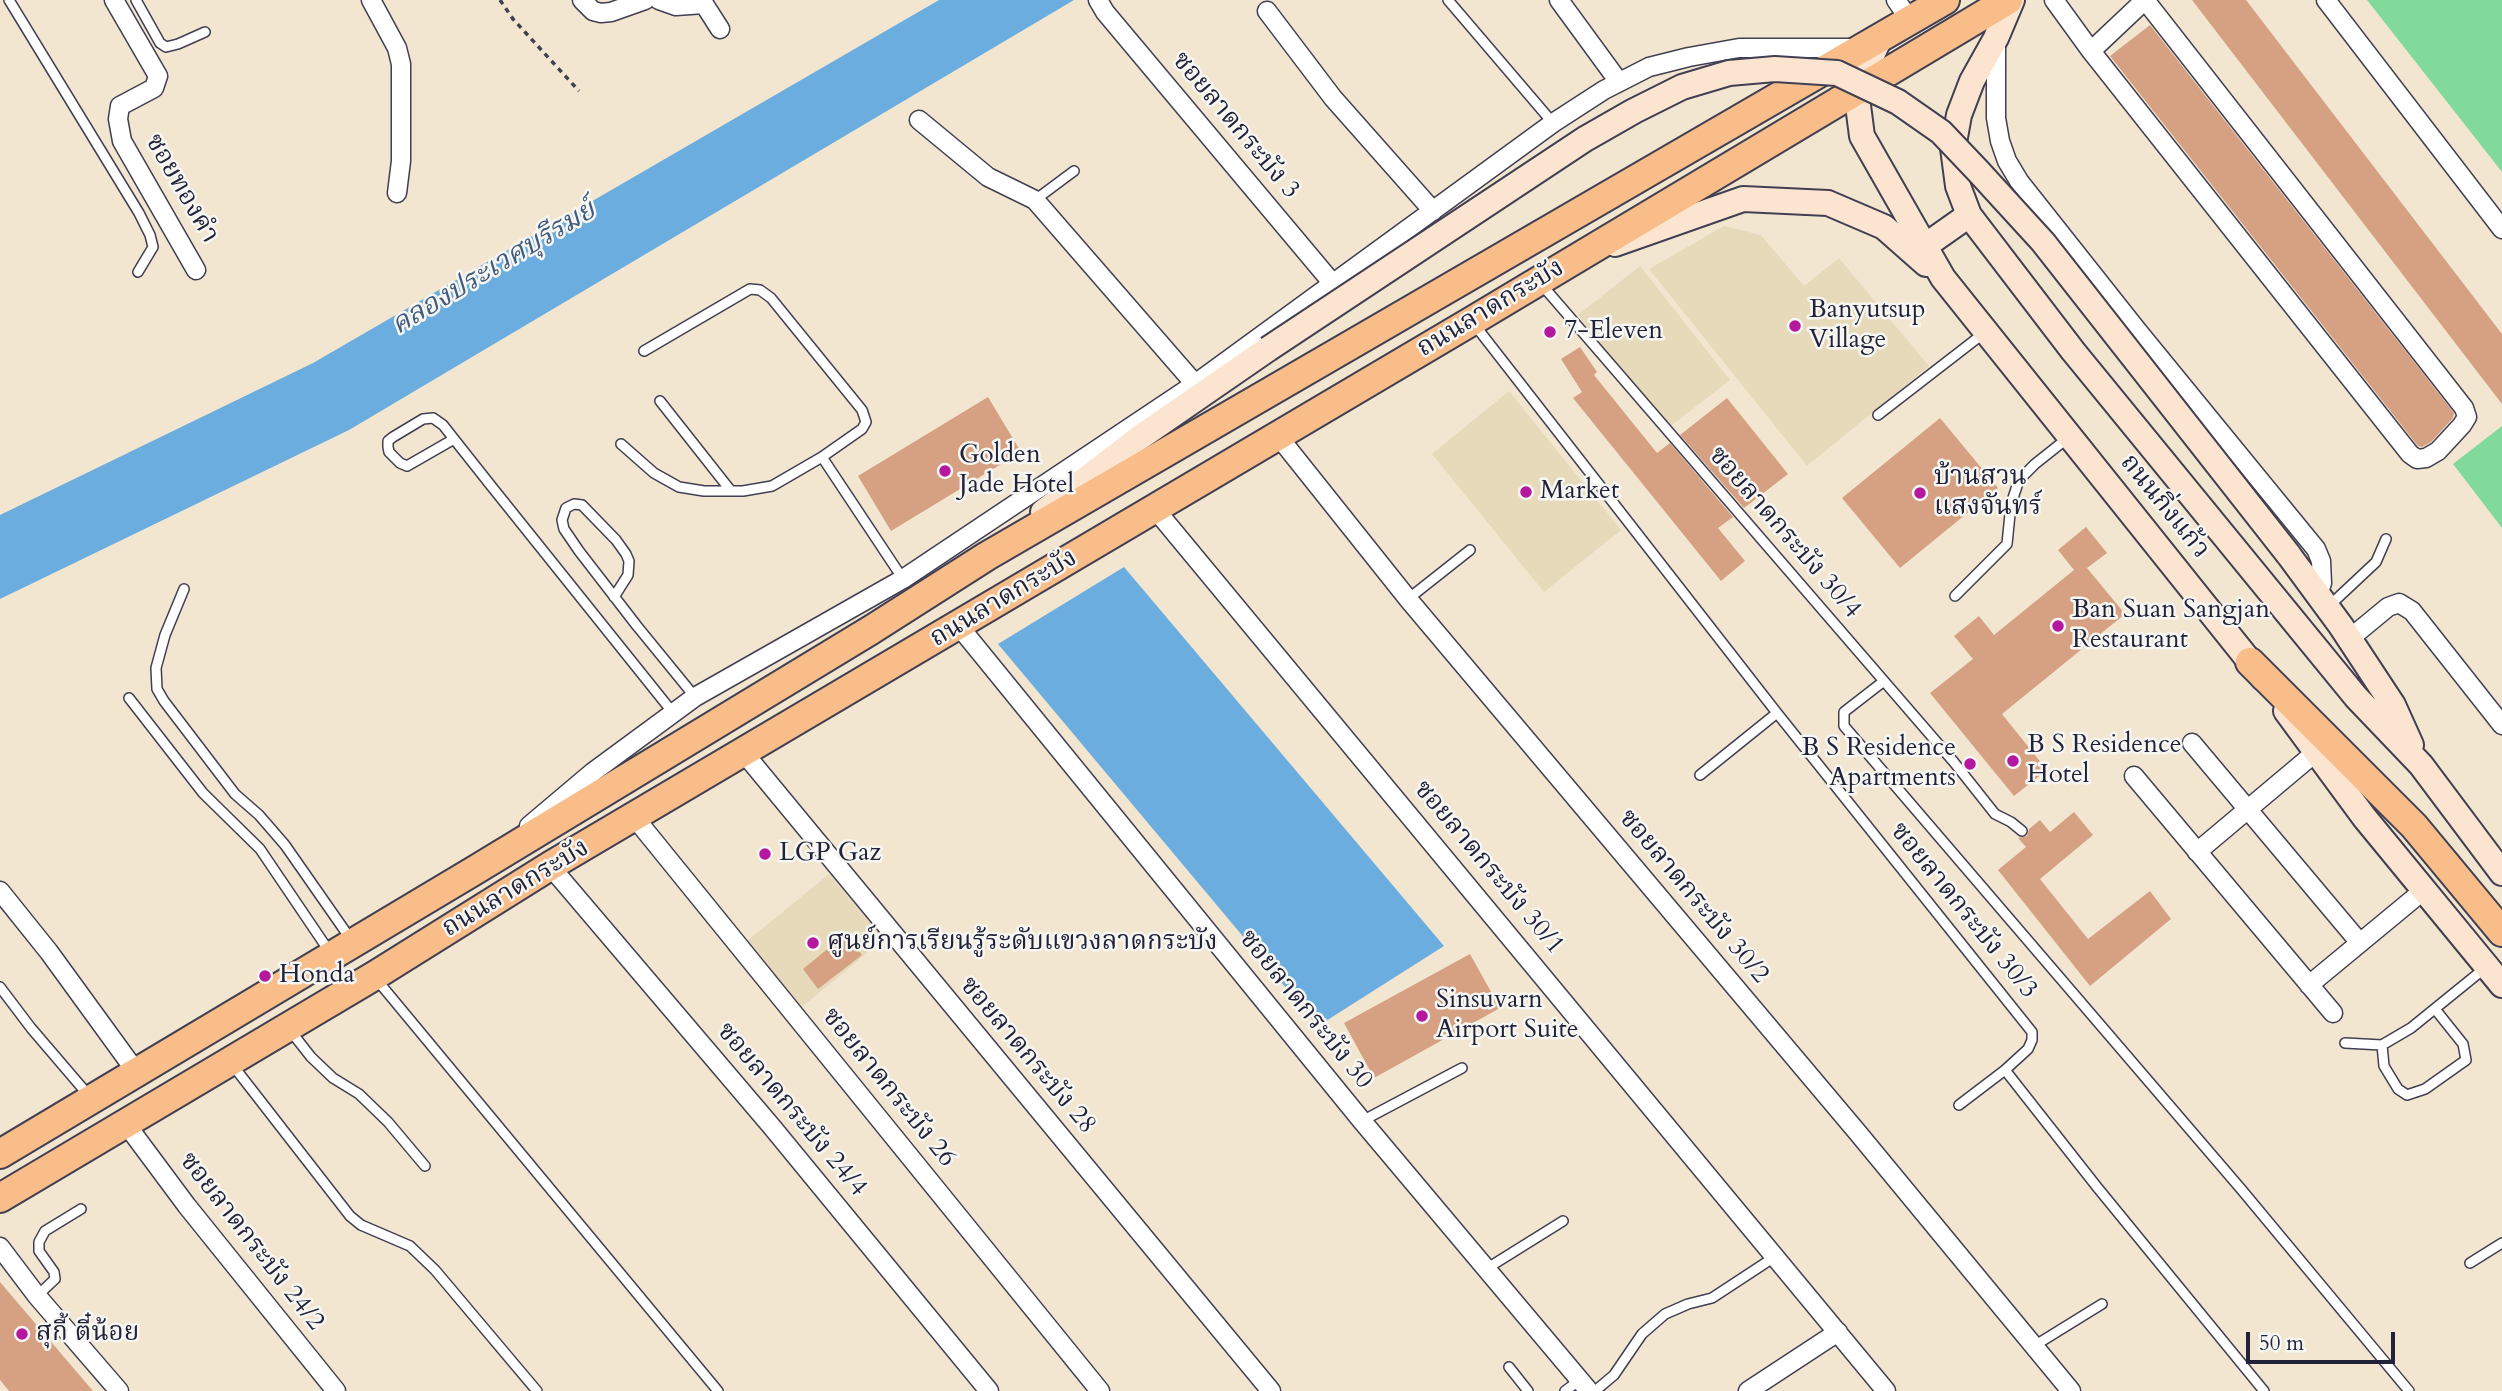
<!DOCTYPE html>
<html>
<head>
<meta charset="utf-8">
<style>
  body { margin:0 }
  #map { position:relative; width:2502px; height:1391px; overflow:hidden; background:#f2e6d1; font-family:Cardo,serif }
  canvas { display:block }
  .scale { position:absolute; left:2246px; top:1332px; width:149px; height:32px; box-sizing:border-box; border:4px solid #22223b; border-top:0; padding-left:9px; font-size:21px; line-height:24px; white-space:nowrap; color:#22223b; -webkit-text-stroke:5px #f6f6f2; paint-order:stroke }
</style>
</head>
<body>
<div id="map">
<canvas width="2502" height="1391"></canvas>
<div class="scale">50 m</div>
</div>
<script>
const ctx = document.querySelector('canvas').getContext('2d');
ctx.lineJoin = 'round';
function paint(path, color) { ctx.fillStyle = color; ctx.fill(path, 'evenodd'); }
const shape = rows => new Path2D(rows.map(r => 'M' + r).join(''));
function stroke(path, color, width, dash) { ctx.strokeStyle = color; ctx.lineWidth = width; ctx.lineCap = dash ? 'butt' : 'round'; ctx.setLineDash(dash || []); ctx.stroke(path); }
function write(font, color, halo, rows, align = 'center') {
  ctx.font = font + ' Cardo,"Noto Serif Thai",serif'; ctx.lineWidth = 5; ctx.setLineDash([]); ctx.textBaseline = 'middle'; ctx.strokeStyle = halo; ctx.fillStyle = color; for (const [text, x, y, turn = 0] of rows) {
    ctx.save(); ctx.translate(x, y); ctx.rotate((+turn || 0) * Math.PI / 180); ctx.textAlign = isNaN(turn) ? turn : align; if (halo) ctx.strokeText(text, 0, 0); ctx.fillText(text, 0, 0); ctx.restore();
  }
}
const built = shape([
  [1724,226,1761,235,1804,286,1839,258,1929,366,1807,466,1649,269],
  [1640,266,1730,380,1667,429,1578,315],
  [1509,391,1621,530,1544,592,1432,454],
  [829,874,884,939,796,1012,741,946]
]);
const green = shape([
  [2367,0,2502,0,2502,172],
  [2502,426,2502,528,2453,464]
]);
const water = shape([
  [939,0,1074,0,349,430,0,599,0,515,313,363],
  [1124,567,1444,946,1318,1026,998,644]
]);
const building = shape([
  [2192,0,2246,0,2502,334,2502,404],
  [2150,25,2454,413,2453,418,2431,442,2422,447,2418,446,2110,56],
  [1580,347,1597,372,1594,375,1657,453,1670,443,1733,517,1718,528,1745,561,1721,581,1573,398,1582,392,1561,359],
  [988,397,1021,452,891,531,858,476],
  [1727,398,1788,474,1744,508,1680,435],
  [1940,418,1998,488,1900,568,1842,498],
  [2086,527,2107,553,2087,568,2125,614,2002,714,2047,770,2014,796,1930,693,1973,659,1954,636,1979,616,1994,635,2074,570,2058,550],
  [2074,812,2093,835,2040,879,2088,939,2150,891,2171,919,2090,986,1998,870,2026,847,2018,838,2027,836,2029,829,2040,820,2050,832],
  [846,934,862,955,818,989,803,969],
  [1470,954,1500,1008,1374,1078,1344,1023],
  [0,1282,93,1391,9,1391,0,1380]
]);
const path = shape([
  [500,0,513,19,579,91]
]);
const lane = shape([
  [9,0,139,213,150,235,153,247,138,272],
  [136,0,160,43,166,47,178,44,205,32],
  [1448,0,1553,123],
  [1035,200,1074,171],
  [1542,285,1953,761,1995,814,2011,822,2022,831],
  [1474,324,1777,713,2032,1032,2032,1040,2028,1049,2005,1070,2097,1187,2264,1391],
  [644,351,750,289,760,290,771,298,862,410,866,422,862,429,822,457,903,579],
  [660,401,731,491],
  [1878,415,1984,333],
  [454,439,407,466,400,463,389,452,388,447,388,441,393,437,423,419,433,418,443,425,454,439,492,487,674,714],
  [621,444,654,473,679,487,704,491,743,491,772,486,822,457],
  [184,589,165,635,156,668,157,689,164,701,235,794,259,815,285,845,352,941],
  [1955,596,2007,544,2011,504,2019,480,2035,464,2069,437],
  [614,597,628,575,629,561,626,554,616,540,582,505,574,504,566,508,562,520,564,529,579,551,637,626,695,697],
  [1408,599,1470,550],
  [2328,607,2376,562,2386,539],
  [1884,681,1844,712,1844,726,2241,1189,2409,1391],
  [129,698,203,793,260,849,329,951],
  [1700,775,1777,713],
  [377,980,718,1391],
  [0,987,31,1028,90,1097],
  [289,1029,311,1057,333,1078,359,1094,388,1122,425,1166],
  [2345,1043,2382,1045,2411,1028,2485,968],
  [2382,1045,2384,1066,2398,1089,2407,1095,2425,1089,2466,1060,2463,1044,2435,1009],
  [231,1063,350,1216,361,1225,410,1246,435,1270,537,1391],
  [1959,1105,2005,1070],
  [1362,1121,1462,1068],
  [2470,1263,2502,1243],
  [1486,1269,1563,1221],
  [37,1296,55,1279,54,1272,39,1251,39,1242,45,1231,81,1209],
  [2034,1346,2102,1304],
  [1509,1367,1528,1391],
  [1565,1391,1580,1380],
  [1595,1391,1614,1375,1642,1334,1665,1314,1688,1304,1712,1298,1776,1256]
]);
const street = shape([
  [114,0,158,76,154,88,120,106,118,119,122,141,196,270],
  [371,0,397,48,401,64,401,161,397,193],
  [582,0,593,11,601,13,611,12,645,0],
  [659,0,676,6,704,4,720,29],
  [1098,0,1105,12,1334,285],
  [1559,0,1619,82],
  [1896,0,1910,20],
  [2054,0,2091,51,2410,454,2417,459,2426,458,2438,451,2462,425,2467,417,2464,408,2145,0],
  [2326,0,2502,229],
  [1267,11,1333,98,1433,211],
  [1996,42,1996,118,2000,141,2007,161,2019,181,2137,330,2316,549,2321,561,2322,583,2318,595],
  [2091,51,2145,0],
  [919,120,988,177,1035,200,1195,384],
  [1278,436,1408,599,1858,1133,2071,1391],
  [1155,509,1886,1391],
  [958,625,1362,1121,1589,1391],
  [2348,640,2388,607,2399,603,2412,611,2502,725],
  [2192,743,2360,943],
  [744,753,1271,1391],
  [2134,776,2333,1013],
  [635,818,1100,1391],
  [529,826,593,772,695,697,903,579,1195,384,1553,123,1604,90,1649,67,1689,57,1739,48,1860,48],
  [2197,852,2316,752],
  [550,866,772,1127,989,1391],
  [0,891,49,952,137,1073],
  [2309,985,2424,890],
  [126,1124,187,1206,336,1391],
  [0,1247,37,1296,119,1391],
  [1748,1391,1838,1332]
]);
const secondary = shape([
  [2012,0,1996,38,1972,81,1959,115,1953,148,1958,186,1969,215,2073,351,2356,697,2421,765,2502,873],
  [1880,38,1856,90,1862,136,1943,278,2263,678],
  [1615,244,1743,199,1828,203,1884,227,1926,264],
  [1925,246,1969,215],
  [1043,512,1139,438,1268,349],
  [2288,554,2341,626,2393,705,2411,745],
  [2286,711,2364,817,2502,985]
]);
const primary = shape([
  [2250,662,2414,826,2502,932],
  [0,1154,472,872,871,630,987,556,1945,0],
  [0,1198,374,976,550,866,1472,321,2008,0]
]);
const secondaryBridge = shape([
  [1268,349,1585,139,1634,111,1682,87,1729,73,1775,69,1837,73,1898,102,1941,132,1979,172,2043,242,2288,554]
]);
const markers = [
  [1795,326,7,"#b5179e"],
  [1550,332,7,"#b5179e"],
  [945,471,7,"#b5179e"],
  [1526,492,7,"#b5179e"],
  [1920,493,7,"#b5179e"],
  [2058,626,7,"#b5179e"],
  [2013,761,7,"#b5179e"],
  [1970,764,7,"#b5179e"],
  [765,854,7,"#b5179e"],
  [813,943,7,"#b5179e"],
  [265,976,7,"#b5179e"],
  [1422,1016,7,"#b5179e"],
  [22,1334,7,"#b5179e"]
];
const streetNames = [
  ["ซอยลาดกระบัง 3",1235,126,50],
  ["ซอยทองคำ",181,189,60],
  ["ถนนลาดกระบัง",1491,309,-31],
  ["ถนนกิ่งแก้ว",2164,507,51],
  ["ซอยลาดกระบัง 30/4",1784,533,49],
  ["ถนนลาดกระบัง",1004,599,-31],
  ["ซอยลาดกระบัง 30/1",1488,868,50],
  ["ถนนลาดกระบัง",516,889,-31],
  ["ซอยลาดกระบัง 30/2",1693,897,50],
  ["ซอยลาดกระบัง 30/3",1963,911,51],
  ["ซอยลาดกระบัง 30",1305,1010,51],
  ["ซอยลาดกระบัง 28",1027,1056,50],
  ["ซอยลาดกระบัง 26",888,1088,51],
  ["ซอยลาดกระบัง 24/4",791,1110,50],
  ["ซอยลาดกระบัง 24/2",251,1242,52]
];
const poiNames = [
  ["Banyutsup",1809,311],
  ["Village",1809,341],
  ["7-Eleven",1564,332],
  ["Golden",959,456],
  ["Jade Hotel",959,486],
  ["บ้านสวน",1934,478],
  ["แสงจันทร์",1934,508],
  ["Market",1540,492],
  ["Ban Suan Sangjan",2072,611],
  ["Restaurant",2072,641],
  ["B S Residence",2027,746],
  ["Hotel",2027,776],
  ["B S Residence",1956,749,"right"],
  ["Apartments",1956,779,"right"],
  ["LGP Gaz",779,854],
  ["ศูนย์การเรียนรู้ระดับแขวงลาดกระบัง",827,943],
  ["Honda",279,976],
  ["Sinsuvarn",1436,1001],
  ["Airport Suite",1436,1031],
  ["สุกี้ ตี๋น้อย",36,1334]
];
const waterNames = [
  ["คลองประเวศบุรีรมย์",494,269,-31]
];
paint(built, '#e6daba');
paint(green, '#82d99c');
paint(water, '#6cade0');
paint(building, '#d5a182');
stroke(lane, '#413f52', 12);
stroke(street, '#413f52', 21);
stroke(secondary, '#413f52', 28);
stroke(primary, '#413f52', 32);
stroke(path, '#413f52', 3.5, [5, 5]);
stroke(lane, '#fff', 9);
stroke(street, '#fff', 18);
stroke(secondary, '#fce5d0', 24);
stroke(primary, '#f8bd89', 28);
stroke(secondaryBridge, '#413f52', 28, []);
stroke(secondaryBridge, '#fce5d0', 24);
for (const [x, y, r, color] of markers) { const dot = new Path2D(); dot.arc(x, y, r, 0, 2 * Math.PI); ctx.fillStyle = color; ctx.fill(dot); stroke(dot, '#f6f6f2', 2.5); }
write('26px', '#22223b', '#f6f6f2', streetNames);
write('26px', '#22223b', '#f6f6f2', poiNames, 'left');
write('italic 28px', '#405a7d', '#f6f6f2', waterNames);
</script>
</body>
</html>
